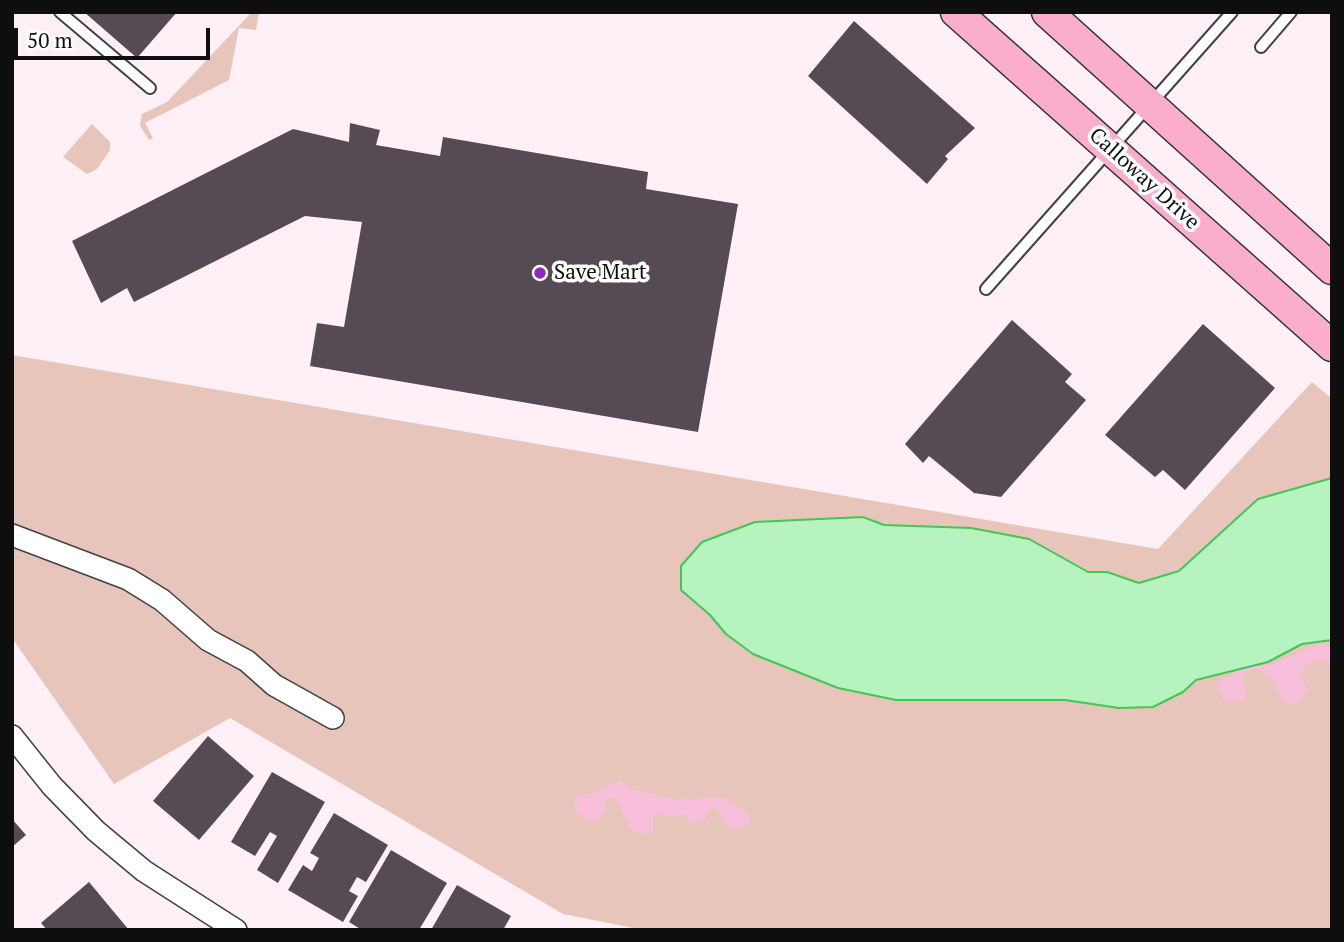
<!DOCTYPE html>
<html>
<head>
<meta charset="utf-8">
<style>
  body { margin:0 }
  #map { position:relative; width:1344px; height:942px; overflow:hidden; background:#fef0f6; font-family:"PT Serif",serif }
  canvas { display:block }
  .frame { position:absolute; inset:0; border:14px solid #0e0e0e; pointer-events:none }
  .scale { position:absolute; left:14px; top:28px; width:196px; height:32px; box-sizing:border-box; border:4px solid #0e0e0e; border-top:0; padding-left:9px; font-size:21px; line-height:24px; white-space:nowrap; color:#0e0e0e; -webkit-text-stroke:5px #fff; paint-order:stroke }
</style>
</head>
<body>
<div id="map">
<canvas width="1344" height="942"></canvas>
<div class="frame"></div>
<div class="scale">50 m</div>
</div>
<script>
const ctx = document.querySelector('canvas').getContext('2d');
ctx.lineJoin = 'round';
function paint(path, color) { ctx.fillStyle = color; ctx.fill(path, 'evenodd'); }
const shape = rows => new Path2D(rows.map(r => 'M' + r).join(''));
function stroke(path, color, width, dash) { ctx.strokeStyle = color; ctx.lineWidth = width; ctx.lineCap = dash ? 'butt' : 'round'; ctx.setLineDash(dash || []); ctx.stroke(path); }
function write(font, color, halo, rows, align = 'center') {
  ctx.font = font + ' "PT Serif",serif'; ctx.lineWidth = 7; ctx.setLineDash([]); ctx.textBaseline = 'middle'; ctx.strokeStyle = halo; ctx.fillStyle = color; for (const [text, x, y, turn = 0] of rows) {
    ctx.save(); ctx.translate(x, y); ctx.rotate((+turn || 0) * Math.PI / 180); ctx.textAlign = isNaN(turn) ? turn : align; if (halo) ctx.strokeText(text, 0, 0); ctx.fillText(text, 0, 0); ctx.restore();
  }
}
const green = shape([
  [252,12,259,12,256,30,239,28,229,80,145,123,153,138,149,140,140,126,142,114,167,102],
  [92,124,110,142,110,150,97,169,87,174,63,157],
  [12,355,1158,549,1312,382,1332,399,1332,930,643,930,563,914,230,718,114,784,12,638]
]);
const sand = shape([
  [1321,644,1332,645,1332,665,1316,658,1301,671,1299,675,1308,689,1296,704,1283,701,1271,677,1256,669,1240,675,1247,689,1243,700,1233,703,1222,699,1217,683,1247,667,1272,664],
  [619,780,632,789,678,800,722,797,744,810,752,820,746,826,733,830,725,825,716,808,711,808,705,814,707,819,696,824,690,822,686,815,673,817,657,813,653,815,653,832,638,834,629,827,616,798,607,798,603,816,592,822,576,812,573,803,579,796,596,792]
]);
const water = shape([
  [1332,478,1332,640,1302,644,1268,662,1196,680,1183,692,1153,707,1119,708,1065,700,896,700,838,688,753,654,726,634,710,615,681,590,681,566,702,542,755,522,863,517,884,525,971,528,1029,539,1088,572,1107,572,1139,583,1179,571,1258,499,1332,478]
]);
const building = shape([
  [84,12,177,12,137,58],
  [854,21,975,128,945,156,948,159,927,184,808,76],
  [350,123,380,130,376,145,440,156,443,137,648,172,646,189,738,204,698,432,310,366,317,323,344,327,362,222,305,216,134,302,127,288,101,303,72,241,293,129,349,142],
  [1012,320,1072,374,1065,382,1086,400,1001,497,974,493,929,456,923,463,905,444],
  [1203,324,1275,388,1185,490,1163,470,1155,477,1105,435],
  [208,736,254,776,199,840,153,801],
  [272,772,325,802,278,883,257,870,277,836,270,832,255,856,231,842],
  [334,813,388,845,366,882,357,877,349,891,358,896,343,922,288,890,303,865,312,871,319,858,310,853],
  [12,819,26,835,12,847],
  [391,850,447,883,419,930,362,930,349,922],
  [89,882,129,930,47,930,41,923],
  [457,885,511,916,503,930,431,930]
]);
const lane = shape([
  [60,12,150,88],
  [1261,47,1291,12],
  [986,289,1232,12]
]);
const street = shape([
  [12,535,128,579,162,600,208,640,247,661,274,685,333,718],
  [12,736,52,786,96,831,144,871,236,930]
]);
const secondary = shape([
  [956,12,1332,346],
  [1047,12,1332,269]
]);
const markers = [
  [540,273,7,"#8c2db7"]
];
const streetNames = [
  ["Calloway Drive",1144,179,42]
];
const poiNames = [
  ["Save Mart",554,273]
];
paint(green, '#e7c5bb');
paint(sand, '#f7bfda');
paint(water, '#b7f3be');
stroke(water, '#42c654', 2);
paint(building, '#564b55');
stroke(lane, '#414141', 14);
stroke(street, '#414141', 24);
stroke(secondary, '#303030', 33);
stroke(lane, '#fff', 10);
stroke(street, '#fff', 21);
stroke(secondary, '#fbaecb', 30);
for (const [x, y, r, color] of markers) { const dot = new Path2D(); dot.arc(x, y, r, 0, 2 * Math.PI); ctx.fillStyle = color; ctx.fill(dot); stroke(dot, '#fff', 2.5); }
write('21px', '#0e0e0e', '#fff', streetNames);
write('21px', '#0e0e0e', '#fff', poiNames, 'left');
</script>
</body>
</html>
